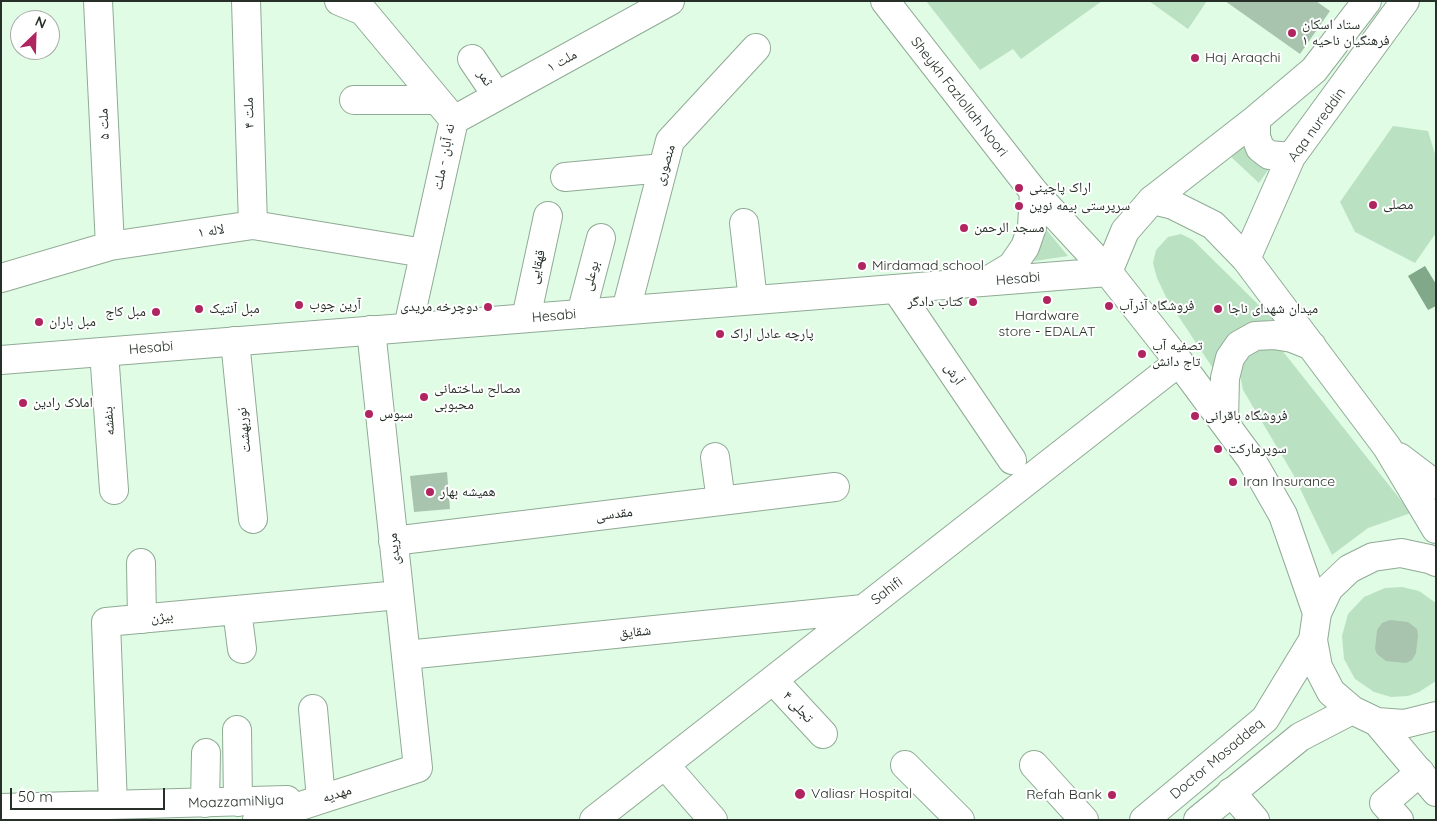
<!DOCTYPE html>
<html>
<head>
<meta charset="utf-8">
<style>
  body { margin:0 }
  #map { position:relative; width:1437px; height:821px; overflow:hidden; background:#e0fce5; font-family:Quicksand,sans-serif }
  canvas { display:block }
  .frame { position:absolute; inset:0; border:2px solid #263028; pointer-events:none }
  .north { position:absolute; left:10px; top:10px; width:50px; height:50px; box-sizing:border-box; background:#fff; border:1px solid #a8aca9; border-radius:50%; rotate:24deg; font-size:14px; font-weight:700; line-height:20px; text-align:center; color:#263028 }
  .north::after { content:''; display:block; margin:auto; width:18px; height:22px; background:#b0245f; clip-path:polygon(50% 0,100% 100%,50% 72%,0 100%) }
  .scale { position:absolute; left:10px; top:788px; width:155px; height:22px; box-sizing:border-box; border:2px solid #263028; border-top:0; padding-left:6px; font-size:15px; line-height:18px; white-space:nowrap; color:#263028; -webkit-text-stroke:4px #fff; paint-order:stroke }
</style>
</head>
<body>
<div id="map">
<canvas width="1437" height="821"></canvas>
<div class="frame"></div>
<div class="north">N</div>
<div class="scale">50 m</div>
</div>
<script>
const ctx = document.querySelector('canvas').getContext('2d');
ctx.lineJoin = 'round';
function paint(path, color) { ctx.fillStyle = color; ctx.fill(path, 'evenodd'); }
const shape = rows => new Path2D(rows.map(r => 'M' + r).join(''));
function stroke(path, color, width, dash) { ctx.strokeStyle = color; ctx.lineWidth = width; ctx.lineCap = dash ? 'butt' : 'round'; ctx.setLineDash(dash || []); ctx.stroke(path); }
function write(font, color, halo, rows, align = 'center') {
  ctx.font = font + ' Quicksand,"Noto Naskh Arabic",sans-serif'; ctx.lineWidth = 4; ctx.setLineDash([]); ctx.textBaseline = 'middle'; ctx.strokeStyle = halo; ctx.fillStyle = color; for (const [text, x, y, turn = 0] of rows) {
    ctx.save(); ctx.translate(x, y); ctx.rotate((+turn || 0) * Math.PI / 180); ctx.textAlign = isNaN(turn) ? turn : align; if (halo) ctx.strokeText(text, 0, 0); ctx.fillText(text, 0, 0); ctx.restore();
  }
}
const green = shape([
  [926,1,1102,1,1021,59,1013,49,980,70],
  [1149,1,1207,1,1188,29],
  [1393,126,1428,131,1436,157,1436,233,1415,263,1355,232,1340,202],
  [1242,145,1251,160,1268,170,1259,183,1229,155],
  [1045,228,1068,256,1028,262,1043,241],
  [1181,234,1193,240,1274,320,1252,322,1233,333,1218,376,1167,299,1157,278,1153,263,1156,250,1168,237],
  [1259,345,1281,349,1411,513,1368,528,1332,555,1293,474,1243,390,1240,375,1243,360],
  [1402,587,1419,591,1436,603,1436,681,1419,692,1408,696,1391,697,1374,692,1355,679,1344,659,1342,636,1348,614,1364,597,1385,588]
]);
const water = shape([
  [1425,266,1436,284,1436,306,1428,310,1408,276]
]);
const building = shape([
  [1225,1,1316,1,1330,11,1300,54],
  [447,472,450,509,414,512,410,476],
  [1390,620,1408,622,1417,629,1418,635,1416,653,1412,660,1406,663,1386,661,1377,654,1375,649,1377,630,1382,623]
]);
const minor = shape([
  [98,1,110,246],
  [246,1,253,225],
  [339,1,363,11,454,120,408,327],
  [885,1,1034,192],
  [472,59,497,96],
  [354,100,437,100],
  [1256,119,1256,137,1260,148,1269,155,1291,157],
  [454,120,670,1],
  [565,177,663,168],
  [1152,200,1256,119,1314,70,1367,1],
  [744,223,753,300],
  [1246,259,1291,157,1405,1],
  [1,278,110,246,253,225,424,253],
  [896,289,1012,460],
  [626,310,670,141,756,48],
  [581,314,601,238],
  [526,318,548,216],
  [235,341,253,519],
  [104,352,114,490],
  [715,457,721,501],
  [393,541,835,487],
  [141,563,142,619],
  [237,610,242,649],
  [406,655,863,609],
  [773,680,823,734],
  [313,709,321,799],
  [237,730,238,802],
  [665,765,713,820],
  [905,765,960,820],
  [1034,765,1084,820],
  [1231,792,1255,820],
  [205,803,206,753],
  [113,805,106,622,399,595],
  [1,808,287,800],
  [257,820,418,768,371,330],
  [594,820,1179,362],
  [1399,820,1384,803,1420,772]
]);
const major = shape([
  [1034,192,1108,272,1179,362,1251,459,1283,515,1317,613],
  [1108,272,1125,231,1152,200,1173,205,1213,225,1246,259,1387,447,1436,529],
  [987,281,1012,266,1025,247,1032,227,1034,192],
  [1,360,1108,272],
  [1224,421,1225,378,1230,358,1239,345,1255,336,1274,335,1292,338,1312,346],
  [1399,457,1436,485],
  [1436,562,1429,559,1401,553,1373,557,1349,569,1329,588,1317,613,1313,640,1318,667,1331,692,1352,710,1377,722,1404,724,1436,716],
  [1377,722,1436,792],
  [1144,820,1265,719,1313,640],
  [1198,820,1300,737,1352,710]
]);
const markers = [
  [1292,33,5,"#b0245f"],
  [1195,58,5,"#b0245f"],
  [1019,188,5,"#b0245f"],
  [1373,205,5,"#b0245f"],
  [1019,206,5,"#b0245f"],
  [964,228,5,"#b0245f"],
  [862,266,5,"#b0245f"],
  [1047,300,5,"#b0245f"],
  [973,302,5,"#b0245f"],
  [299,305,5,"#b0245f"],
  [1109,306,5,"#b0245f"],
  [488,307,5,"#b0245f"],
  [199,309,5,"#b0245f"],
  [1218,309,5,"#b0245f"],
  [156,312,5,"#b0245f"],
  [39,322,5,"#b0245f"],
  [720,334,5,"#b0245f"],
  [1142,354,5,"#b0245f"],
  [424,397,5,"#b0245f"],
  [23,403,5,"#b0245f"],
  [369,414,5,"#b0245f"],
  [1195,416,5,"#b0245f"],
  [1218,449,5,"#b0245f"],
  [1233,482,5,"#b0245f"],
  [430,492,5,"#b0245f"],
  [800,794,6,"#b0245f"],
  [1112,795,5,"#b0245f"]
];
const poiNames = [
  ["ستاد اسکان",1302,25],
  ["فرهنگیان ناحیه ۱",1302,41],
  ["Haj Araqchi",1205,58],
  ["اراک پاچینی",1029,188],
  ["مصلی",1383,205],
  ["سرپرستی بیمه نوین",1029,206],
  ["مسجد الرحمن",974,228],
  ["Mirdamad school",872,266],
  ["کتاب دادگر",963,302,"right"],
  ["آرین چوب",309,305],
  ["فروشگاه آذرآب",1119,306],
  ["دوچرخه مریدی",478,307,"right"],
  ["مبل آنتیک",209,309],
  ["میدان شهدای ناجا",1228,309],
  ["مبل کاج",146,312,"right"],
  ["Hardware",1047,316,"center"],
  ["store - EDALAT",1047,332,"center"],
  ["مبل باران",49,322],
  ["پارچه عادل اراک",730,334],
  ["تصفیه آب",1152,346],
  ["تاج دانش",1152,362],
  ["مصالح ساختمانی",434,389],
  ["محبوبی",434,405],
  ["املاک رادین",33,403],
  ["سبوس",379,414],
  ["فروشگاه باقرانی",1205,416],
  ["سوپرمارکت",1228,449],
  ["Iran Insurance",1243,482],
  ["همیشه بهار",440,492],
  ["Valiasr Hospital",811,794],
  ["Refah Bank",1102,795,"right"]
];
const streetNames = [
  ["ملت ۱",562,61,-29],
  ["ثمر",485,78,57],
  ["Sheykh Fazlollah Noori",959,97,52],
  ["ملت ۴",249,113,-92],
  ["ملت ۵",104,124,-93],
  ["Aqa nureddin",1317,125,-54],
  ["نه آبان - ملت",444,157,-79],
  ["منصوری",665,165,-73],
  ["لاله ۱",211,231,-9],
  ["قهقایی",537,267,-77],
  ["بوعلی",591,276,-75],
  ["Hesabi",1018,279,-5],
  ["Hesabi",554,316,-5],
  ["Hesabi",151,348,-5],
  ["آرش",954,374,56],
  ["بنفشه",109,421,-94],
  ["نوربهشت",244,430,-96],
  ["مقدسی",614,514,-7],
  ["مریدی",394,549,-96],
  ["Sahifi",887,591,-38],
  ["بیژن",162,617,-5],
  ["شقایق",635,632,-6],
  ["تجلی ۴",798,707,47],
  ["Doctor Mosaddeq",1217,759,-40],
  ["مهدیه",337,794,-18],
  ["MoazzamiNiya",236,802,-2]
];
paint(green, '#bae2c2');
paint(water, '#80a889');
paint(building, '#a9c4ae');
stroke(minor, '#90aa95', 30);
stroke(major, '#90aa95', 30);
stroke(minor, '#fff', 28);
stroke(major, '#fff', 28);
for (const [x, y, r, color] of markers) { const dot = new Path2D(); dot.arc(x, y, r, 0, 2 * Math.PI); ctx.fillStyle = color; ctx.fill(dot); stroke(dot, '#fff', 2); }
write('14px', '#263028', '#fff', poiNames, 'left');
write('14px', '#263028', '#fff', streetNames);
</script>
</body>
</html>
